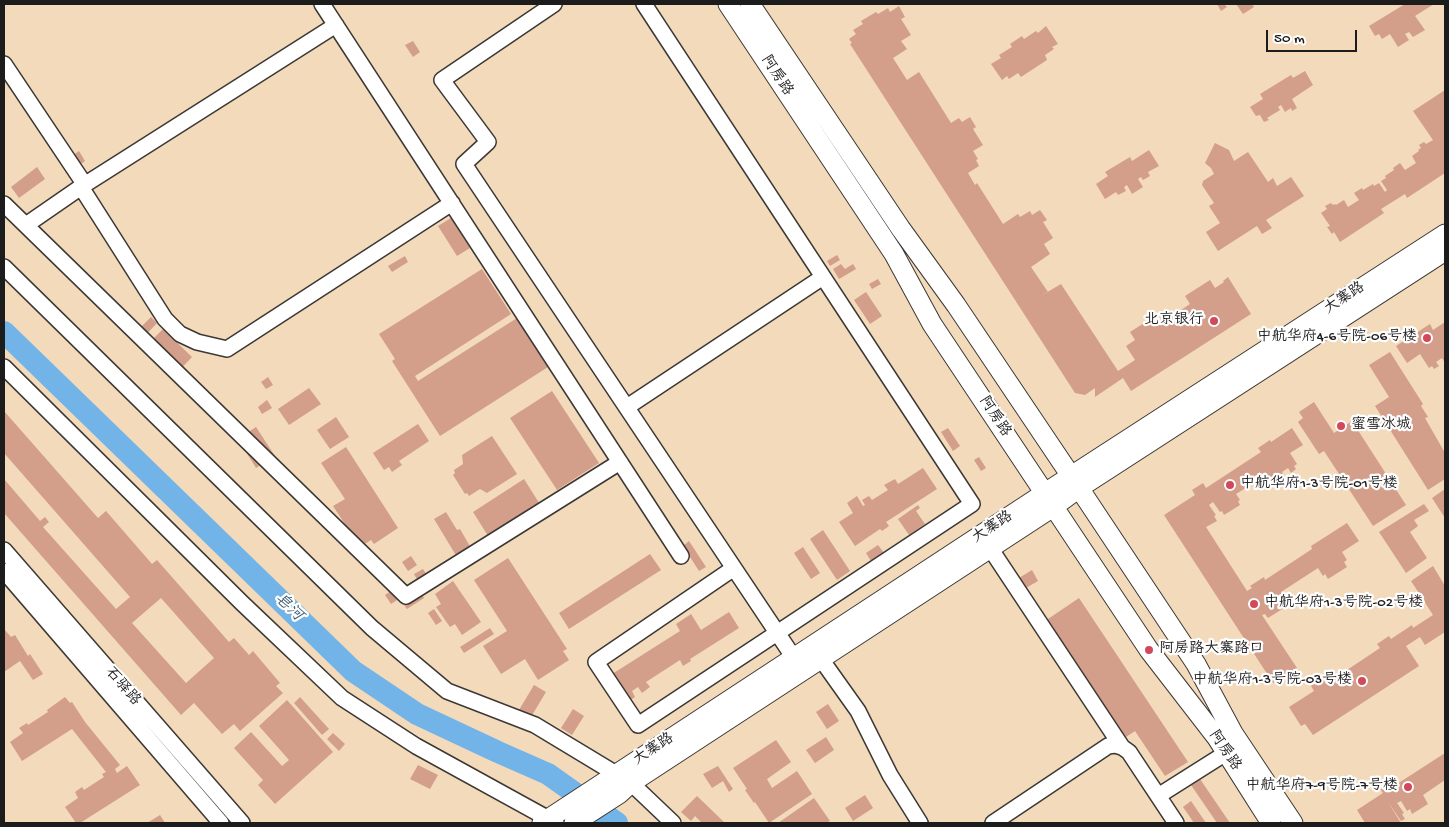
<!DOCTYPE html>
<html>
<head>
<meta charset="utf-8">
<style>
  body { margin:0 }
  #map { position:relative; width:1449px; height:827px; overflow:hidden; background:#f2dabb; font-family:"Gochi Hand",sans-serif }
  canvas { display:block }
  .frame { position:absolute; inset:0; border:5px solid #1c1c1c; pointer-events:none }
  .scale { position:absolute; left:1266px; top:30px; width:91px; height:22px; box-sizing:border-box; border:2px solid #1c1c1c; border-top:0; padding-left:6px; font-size:15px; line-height:18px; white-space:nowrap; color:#1c1c1c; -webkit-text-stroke:4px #fff; paint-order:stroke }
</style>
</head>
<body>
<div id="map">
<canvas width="1449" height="827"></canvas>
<div class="frame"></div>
<div class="scale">50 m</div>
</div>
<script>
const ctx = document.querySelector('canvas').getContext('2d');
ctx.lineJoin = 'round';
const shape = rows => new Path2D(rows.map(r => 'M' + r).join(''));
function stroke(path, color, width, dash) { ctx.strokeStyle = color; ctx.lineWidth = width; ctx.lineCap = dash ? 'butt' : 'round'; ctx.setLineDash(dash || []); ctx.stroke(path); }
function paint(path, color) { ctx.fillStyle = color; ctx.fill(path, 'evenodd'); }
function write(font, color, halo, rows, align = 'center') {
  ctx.font = font + ' "Gochi Hand","LXGW WenKai TC",sans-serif'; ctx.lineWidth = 4.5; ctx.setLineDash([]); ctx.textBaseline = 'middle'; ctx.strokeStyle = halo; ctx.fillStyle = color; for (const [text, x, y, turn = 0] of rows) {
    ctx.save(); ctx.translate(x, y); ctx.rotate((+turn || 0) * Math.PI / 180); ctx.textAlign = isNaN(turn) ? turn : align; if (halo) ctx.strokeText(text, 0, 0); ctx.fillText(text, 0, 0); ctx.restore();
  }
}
const river = shape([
  [4,332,353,671,417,714,498,752,548,774,617,823]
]);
const building = shape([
  [1217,4,1228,4,1225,5,1227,7,1221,11],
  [1236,4,1252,4,1254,7,1243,14],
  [1405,4,1434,4,1415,16,1425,30,1413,37,1409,32,1405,34,1409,40,1398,47,1390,34,1382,39,1379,34,1375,36,1369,26],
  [899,6,905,17,901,19,911,35,901,41,907,49,893,58,907,80,919,72,951,123,959,118,962,122,970,117,976,127,973,129,983,145,973,151,978,159,976,160,979,166,968,173,975,185,977,183,1003,224,1018,214,1020,217,1030,211,1032,215,1040,210,1047,220,1043,222,1053,238,1044,244,1050,254,1031,267,1048,292,1039,297,1061,284,1118,371,1135,360,1126,346,1135,340,1130,332,1155,316,1160,324,1190,304,1185,296,1210,280,1215,288,1224,282,1223,281,1228,277,1251,314,1131,391,1123,378,1095,397,1095,388,1085,395,1075,393,850,44,852,43,849,39,856,34,853,30,863,24,861,21,876,12,878,14,888,8,890,12],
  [1046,26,1058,44,1052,47,1054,49,1045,55,1047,60,1021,77,1018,73,1009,79,1007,76,1002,80,991,64,1001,58,999,55,1012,47,1010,44,1022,36,1024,39,1036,31,1038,33],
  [413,41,420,52,413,57,405,45],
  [1305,71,1313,85,1292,99,1297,108,1292,111,1291,108,1285,112,1281,105,1278,107,1280,110,1267,118,1269,120,1264,122,1260,115,1256,116,1250,107,1263,99,1260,94,1291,75,1293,78],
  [1445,90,1445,173,1407,198,1405,194,1381,209,1384,213,1340,242,1334,232,1332,234,1327,227,1330,226,1321,213,1327,209,1325,206,1331,203,1333,205,1335,204,1336,205,1344,200,1348,207,1359,200,1354,193,1362,188,1363,190,1373,184,1374,186,1379,183,1385,192,1387,190,1381,181,1386,178,1385,176,1394,170,1393,168,1400,163,1405,170,1416,163,1412,156,1419,151,1418,150,1421,148,1419,145,1424,142,1426,144,1433,140,1413,111],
  [1215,143,1229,150,1234,161,1248,152,1268,182,1273,178,1277,186,1291,177,1304,196,1266,220,1272,228,1262,234,1257,226,1218,251,1206,232,1220,223,1209,206,1214,203,1202,185,1203,181,1214,174,1211,168,1205,163],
  [1149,150,1159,166,1148,172,1150,176,1143,180,1141,177,1138,179,1143,187,1132,194,1127,185,1124,187,1126,191,1118,195,1116,192,1105,199,1096,184,1108,176,1105,172,1130,157,1132,161],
  [79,151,85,161,78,166,72,156],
  [37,167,45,179,19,198,11,187],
  [451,218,470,248,457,256,438,226],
  [837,255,840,260,830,266,827,261],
  [405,256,408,262,392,272,388,266],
  [841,264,845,269,853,264,856,269,839,279,833,269],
  [482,269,511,314,415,376,418,381,517,318,548,367,440,436,392,361,395,359,379,334],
  [878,279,881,284,872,289,869,284],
  [866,292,882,316,870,324,854,300],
  [151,317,157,323,141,340,135,333],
  [1445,322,1445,363,1442,358,1436,362,1439,366,1434,369,1432,366,1429,368,1420,354,1407,363,1396,346,1430,324,1433,330],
  [163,329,192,357,175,375,146,346],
  [1390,352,1423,404,1421,406,1428,417,1425,418,1445,453,1445,479,1428,490,1375,406,1389,397,1369,365],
  [268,377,273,385,266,389,261,382],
  [309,388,321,404,289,425,278,409],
  [552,391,599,463,557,490,510,418],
  [267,400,272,408,262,414,258,407],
  [1314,402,1334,433,1352,421,1406,505,1373,526,1324,451,1319,454,1298,422,1303,418,1299,412],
  [4,411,98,518,106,511,152,564,157,560,229,642,234,638,249,655,253,651,280,683,276,686,283,693,240,731,234,724,222,734,194,703,181,715,4,513,4,479,40,521,45,517,49,522,43,527,116,609,130,597,4,453],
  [161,598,214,658,186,683,132,623],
  [336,417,349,437,330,449,317,430],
  [418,424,429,441,399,461,402,465,392,472,389,467,384,470,373,453],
  [256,427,275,456,256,468,238,439],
  [948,428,960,446,953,451,941,432],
  [1292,428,1303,445,1290,453,1297,464,1294,466,1296,469,1291,473,1288,468,1282,472,1285,477,1269,486,1267,483,1264,484,1260,479,1236,494,1240,500,1238,501,1240,505,1224,515,1222,511,1220,512,1213,502,1209,505,1216,515,1214,516,1217,521,1206,527,1247,591,1252,588,1250,586,1264,577,1265,580,1312,549,1311,546,1347,523,1359,541,1342,552,1347,560,1344,562,1347,567,1328,579,1325,574,1323,576,1318,568,1281,592,1286,600,1284,601,1287,606,1268,618,1265,614,1262,615,1297,668,1273,683,1164,515,1195,495,1192,490,1203,483,1206,488,1261,452,1258,448,1270,440,1271,442],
  [492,436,517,474,487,493,480,489,469,496,467,493,465,494,453,475,455,473,454,470,463,464,462,455],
  [346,447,398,528,374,544,371,540,360,547,333,506,345,499,321,463],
  [979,457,986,468,981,471,974,460],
  [923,468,937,489,886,522,889,526,882,531,880,529,855,546,839,522,853,513,847,503,857,496,863,506,865,505,862,500,869,496,872,500,888,490,884,485,895,479,898,484],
  [524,479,541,506,490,539,473,512],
  [1445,489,1445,518,1432,498],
  [1424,504,1429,511,1414,520,1418,526,1410,532,1427,558,1406,573,1379,532],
  [918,505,920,508,916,511,925,524,909,535,898,519],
  [446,512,457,530,460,529,471,548,457,557,434,519],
  [823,530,850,571,837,580,810,539],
  [689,541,706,567,699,571,683,546],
  [878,545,884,553,871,561,866,553],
  [803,547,820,573,811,579,794,553],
  [650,554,661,570,569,629,559,613],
  [411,556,417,565,408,571,402,562],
  [508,558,567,649,563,651,569,660,538,680,525,659,501,674,483,646,507,631,474,580],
  [1433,566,1445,586,1445,632,1425,645,1420,637,1406,646,1419,666,1313,735,1305,724,1301,726,1289,707,1314,691,1311,686,1323,679,1326,684,1380,648,1377,644,1389,636,1391,639,1412,625,1413,628,1433,615,1411,581],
  [423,569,429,579,420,585,414,574],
  [1032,570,1038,581,1026,588,1019,578],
  [453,581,481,622,462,635,455,624,450,627,436,607,441,604,435,594],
  [419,590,424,598,407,609,401,601],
  [391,591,397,600,391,604,385,595],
  [1079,598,1188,762,1165,776,1135,731,1123,739,1045,621],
  [434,609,442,621,436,625,428,613],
  [729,612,739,628,690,659,691,661,683,666,680,660,646,682,650,687,642,693,638,687,632,691,635,697,626,703,609,676,680,631,676,624,691,614,701,630],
  [490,628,494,634,464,653,460,647],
  [4,629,11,637,15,635,28,656,30,654,43,674,33,680,20,661,4,672],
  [534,685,546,692,531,717,519,710],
  [65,697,70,703,72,702,85,722,120,765,115,769,117,773,127,766,140,785,80,823,76,823,65,807,78,798,75,792,82,787,84,790,104,777,102,774,106,772,72,729,22,761,10,742,23,733,19,728,27,723,28,725,48,712,47,710],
  [300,697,329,729,322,735,294,703],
  [287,700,333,752,275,804,258,785,263,780,234,748,251,732,282,766,289,760,259,726],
  [828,704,839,721,827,729,816,712],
  [573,709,584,716,572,735,561,728],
  [333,733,345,744,339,751,327,739],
  [826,737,834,750,815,763,806,750],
  [776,740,791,762,767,779,772,788,797,771,812,794,769,823,755,802,754,803,745,790,747,789,733,768],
  [1445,753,1445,780,1423,795,1428,804,1412,814,1410,809,1407,811,1401,801,1397,803,1404,813,1402,814,1405,819,1401,821,1388,802,1401,823,1365,823,1357,810,1383,793,1380,789,1391,781,1394,786],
  [418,765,438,775,430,789,410,779],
  [718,766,733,789,729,792,723,781,712,788,703,774],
  [1200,779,1230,823,1217,823,1191,785],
  [865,795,873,808,853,821,845,808],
  [697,796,725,823,702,823,695,816,691,821,681,812],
  [814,798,830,821,826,823,778,823],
  [1191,801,1206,823,1194,823,1183,807],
  [160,815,165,823,147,823]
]);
const minor = shape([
  [322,4,681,556],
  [554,4,442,80,488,142,464,164,794,658],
  [644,4,972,504,638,725,596,662,734,568],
  [4,64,85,185],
  [81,187,165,319,180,334,197,342,227,349,452,203],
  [4,204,406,596,620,462],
  [26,225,81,187,336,25],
  [4,267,372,628,447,691,535,725,631,783,673,823],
  [4,367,242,603,342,698,416,746,556,823],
  [627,407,823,277],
  [990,548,1122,747],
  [4,550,242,823],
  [4,571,221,823],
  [821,659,858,711,890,775,920,823],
  [1158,796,1226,753],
  [993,823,1108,746,1115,745,1122,747,1129,752,1176,823]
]);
const major = shape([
  [728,4,894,254,932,324,1149,650,1217,738,1271,823],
  [750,4,901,229,956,305,1079,488,1196,664,1233,733,1293,823],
  [542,823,1045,493,1445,234],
  [574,823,619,794,631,783,1053,507,1079,488,1445,251]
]);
const markers = [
  [1214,321,5,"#d1495b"],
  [1427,338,5,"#d1495b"],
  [1341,426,5,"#d1495b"],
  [1230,485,5,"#d1495b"],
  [1254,604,5,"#d1495b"],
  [1149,650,5,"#d1495b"],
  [1362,681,5,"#d1495b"],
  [1408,787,5,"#d1495b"]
];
const streetNames = [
  ["阿房路",776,76,57],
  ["大寨路",1345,299,-33],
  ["阿房路",994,417,57],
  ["大寨路",993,528,-33],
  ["石驿路",122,687,49],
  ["大寨路",654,750,-33],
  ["阿房路",1224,751,56]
];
const poiNames = [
  ["北京银行",1204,321],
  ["中航华府4-6号院-06号楼",1417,338],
  ["蜜雪冰城",1351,426,"left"],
  ["中航华府1-3号院-01号楼",1240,485,"left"],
  ["中航华府1-3号院-02号楼",1264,604,"left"],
  ["阿房路大寨路口",1159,650,"left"],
  ["中航华府1-3号院-03号楼",1352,681],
  ["中航华府7-9号院-7号楼",1398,787]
];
const waterNames = [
  ["皂河",288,608,44]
];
stroke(river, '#72b4e7', 22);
paint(building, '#d39e8a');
stroke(minor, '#3c3834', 18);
stroke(major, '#3c3834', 21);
stroke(minor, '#fff', 15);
stroke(major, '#fff', 19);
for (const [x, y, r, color] of markers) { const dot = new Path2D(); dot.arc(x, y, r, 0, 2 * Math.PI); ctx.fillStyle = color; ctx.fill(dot); stroke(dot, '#fff', 2); }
write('15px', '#1c1c1c', '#fff', streetNames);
write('15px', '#1c1c1c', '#fff', poiNames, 'right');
write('italic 16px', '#436077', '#fff', waterNames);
</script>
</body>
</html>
